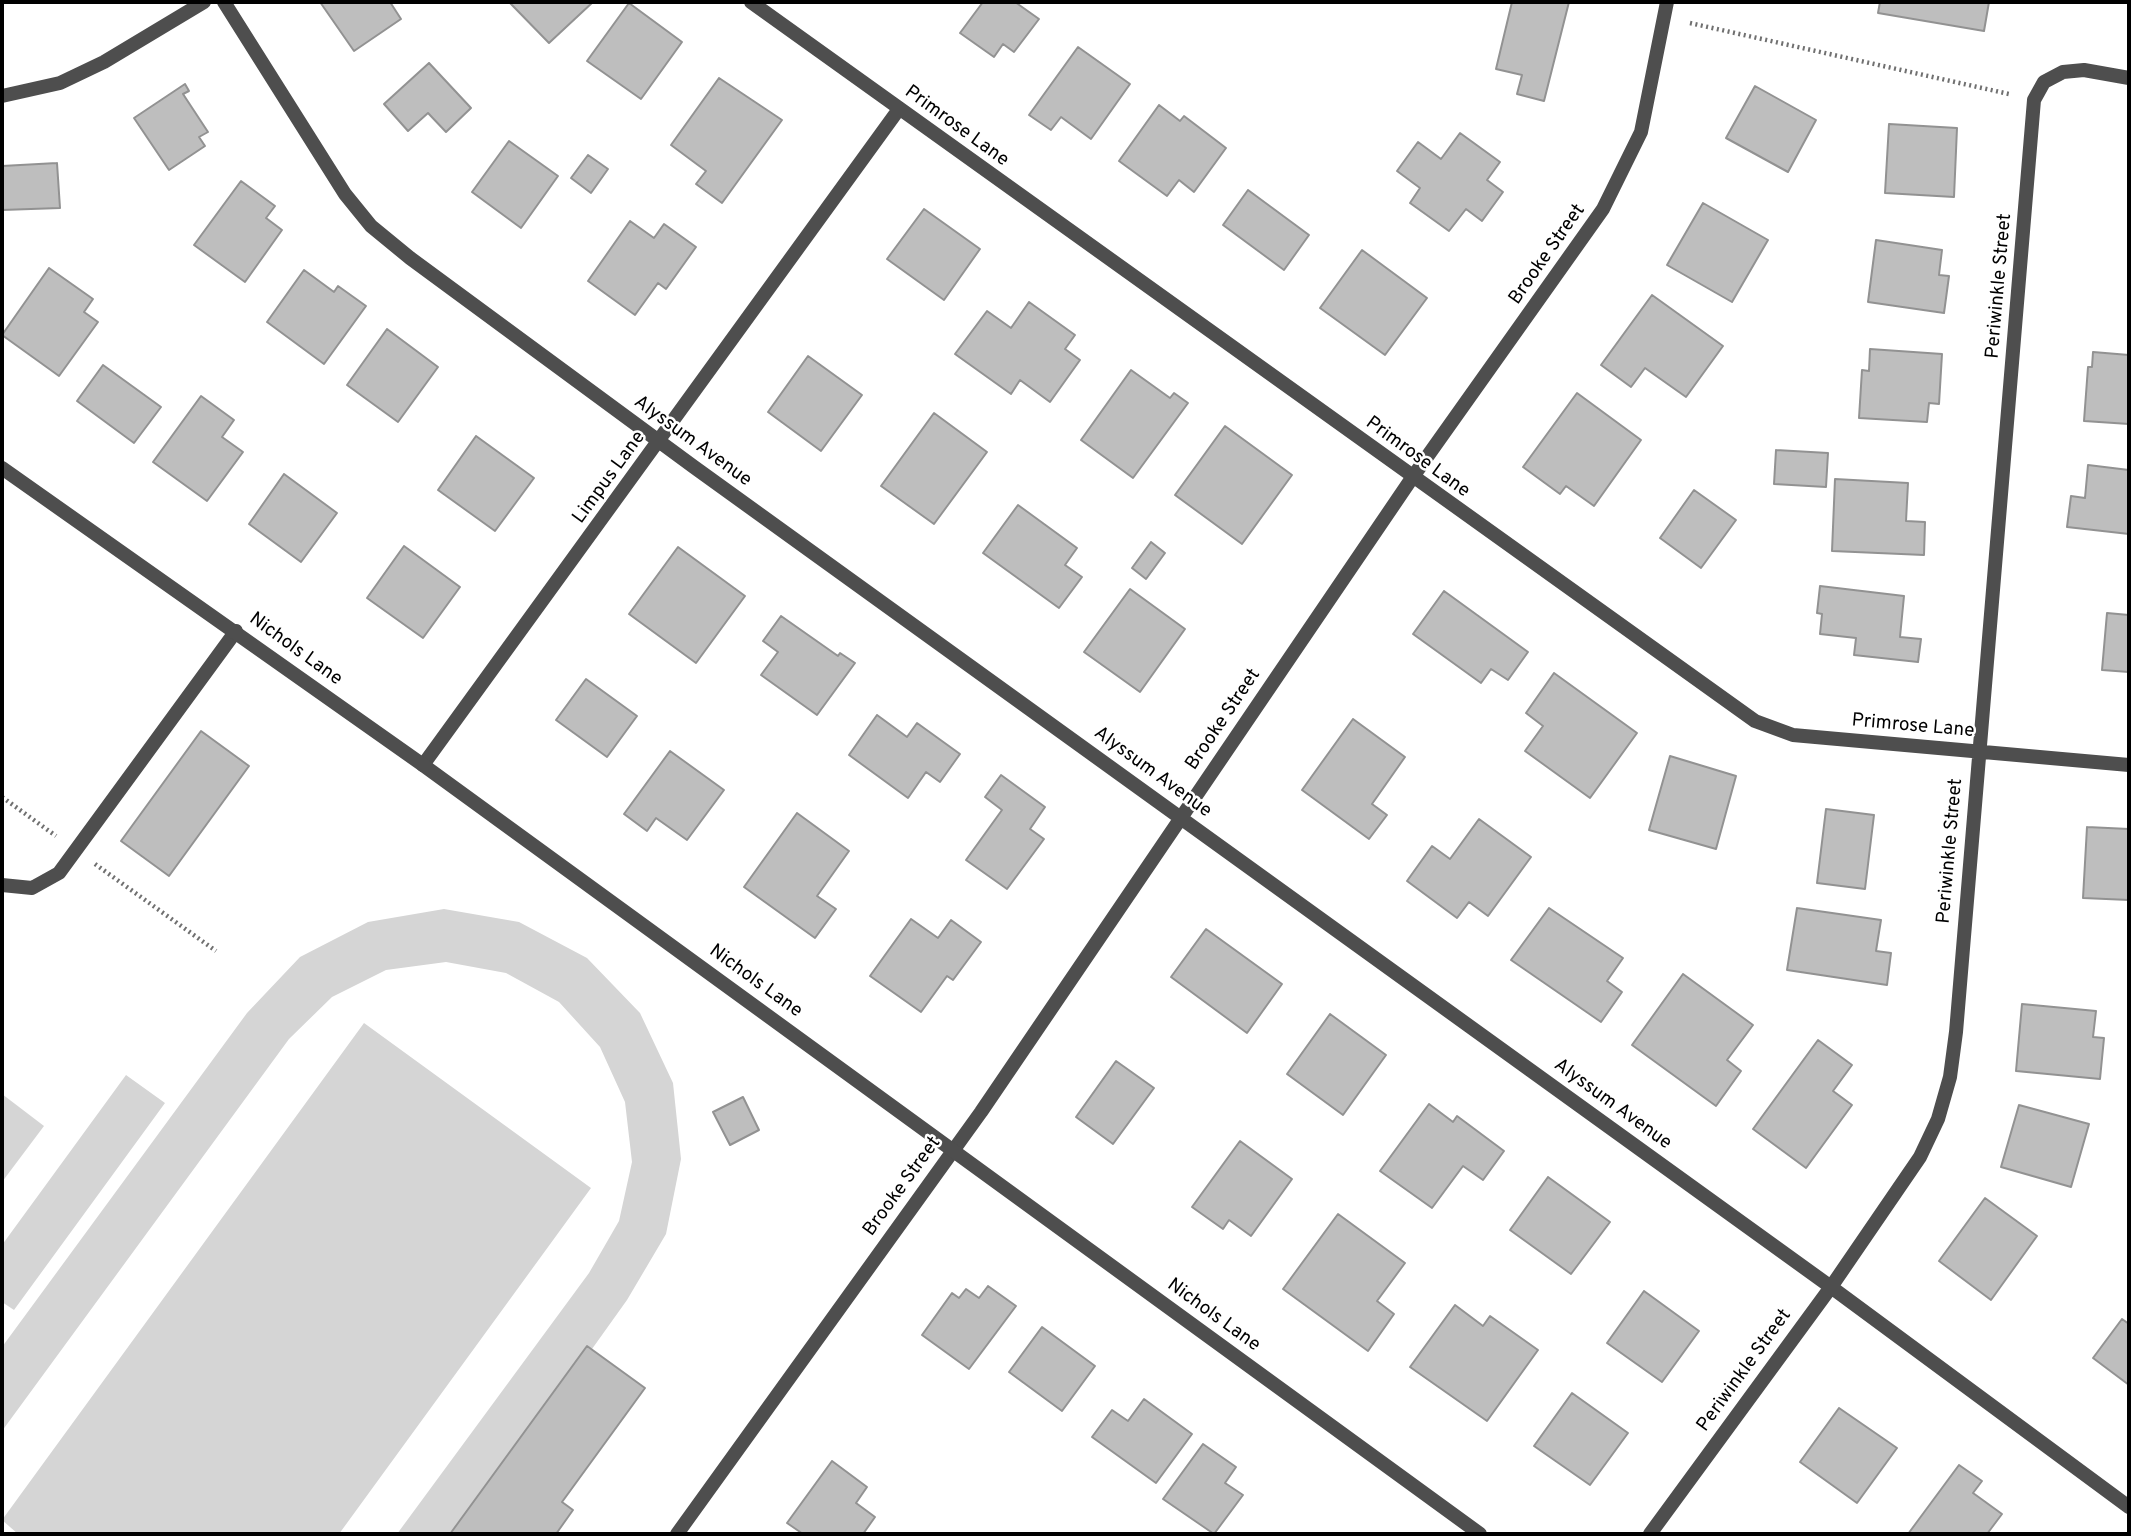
<!DOCTYPE html>
<html>
<head>
<meta charset="utf-8">
<style>
  body { margin:0 }
  #map { position:relative; width:2131px; height:1536px; overflow:hidden; background:#fff; font-family:Overpass,sans-serif }
  canvas { display:block }
  .frame { position:absolute; inset:0; border:4px solid #000; pointer-events:none }
</style>
</head>
<body>
<div id="map">
<canvas width="2131" height="1536"></canvas>
<div class="frame"></div>
</div>
<script>
const ctx = document.querySelector('canvas').getContext('2d');
ctx.lineJoin = 'round';
function paint(path, color) { ctx.fillStyle = color; ctx.fill(path, 'evenodd'); }
const shape = rows => new Path2D(rows.map(r => 'M' + r).join(''));
function stroke(path, color, width, dash) { ctx.strokeStyle = color; ctx.lineWidth = width; ctx.lineCap = dash ? 'butt' : 'round'; ctx.setLineDash(dash || []); ctx.stroke(path); }
function write(font, color, halo, rows, align = 'center') {
  ctx.font = font + ' Overpass,sans-serif'; ctx.lineWidth = 5; ctx.setLineDash([]); ctx.textBaseline = 'middle'; ctx.strokeStyle = halo; ctx.fillStyle = color; for (const [text, x, y, turn = 0] of rows) {
    ctx.save(); ctx.translate(x, y); ctx.rotate((+turn || 0) * Math.PI / 180); ctx.textAlign = isNaN(turn) ? turn : align; if (halo) ctx.strokeText(text, 0, 0); ctx.fillText(text, 0, 0); ctx.restore();
  }
}
const green = shape([
  [444,909,519,922,587,958,640,1013,673,1083,681,1159,666,1234,627,1300,592,1349,587,1346,450,1534,397,1534,589,1273,619,1221,632,1162,625,1102,600,1047,559,1002,506,973,446,962,386,970,332,997,289,1039,2,1431,2,1347,247,1013,300,957,368,922],
  [364,1023,591,1188,339,1534,18,1534,2,1520],
  [126,1075,165,1103,14,1310,2,1302,2,1245],
  [2,1094,44,1126,2,1182]
]);
const building = shape([
  [320,2,390,2,401,19,354,51,320,2],
  [509,2,593,2,549,43,509,2],
  [983,2,1015,2,1039,19,1014,52,1003,44,994,57,960,33,983,2],
  [1512,2,1569,2,1544,101,1517,94,1522,75,1496,69,1512,2],
  [1880,2,1989,2,1984,31,1878,13,1880,2],
  [629,3,682,42,641,99,587,61,629,3],
  [1078,47,1130,84,1091,139,1061,117,1051,130,1029,115,1078,47],
  [429,63,471,108,446,132,428,113,408,131,384,104,429,63],
  [719,78,782,120,722,203,696,184,706,171,671,145,719,78],
  [185,84,189,91,183,94,208,132,199,137,205,146,169,170,134,118,185,84],
  [1755,86,1816,120,1788,172,1726,138,1755,86],
  [1159,105,1180,121,1184,116,1226,148,1194,192,1179,180,1167,196,1119,161,1159,105],
  [1889,124,1957,128,1954,197,1885,193,1889,124],
  [1460,133,1500,162,1487,180,1503,192,1482,221,1466,209,1449,231,1410,203,1420,188,1397,171,1418,142,1441,159,1460,133],
  [509,141,558,176,521,228,472,192,509,141],
  [588,155,608,169,591,193,571,178,588,155],
  [57,163,60,208,2,210,2,166,57,163],
  [241,181,275,206,266,218,282,230,245,282,194,245,241,181],
  [1248,190,1309,235,1284,270,1223,225,1248,190],
  [1703,203,1768,240,1732,302,1667,265,1703,203],
  [924,209,980,249,944,300,887,259,924,209],
  [630,221,654,238,664,224,696,247,666,289,658,283,635,315,588,281,630,221],
  [1876,240,1942,250,1939,275,1949,276,1944,313,1868,302,1876,240],
  [1362,250,1427,298,1385,355,1320,308,1362,250],
  [49,268,93,299,84,312,98,322,59,376,2,335,49,268],
  [304,270,334,292,338,286,366,306,324,364,267,322,304,270],
  [1652,295,1723,346,1686,397,1645,368,1631,387,1601,365,1652,295],
  [1029,302,1075,335,1065,349,1080,360,1050,402,1020,380,1011,394,955,354,987,311,1011,328,1029,302],
  [387,329,438,367,398,422,347,385,387,329],
  [1870,349,1942,354,1939,404,1929,403,1927,422,1859,418,1862,370,1869,371,1870,349],
  [2093,352,2129,355,2129,424,2084,421,2088,367,2092,367,2093,352],
  [808,356,862,395,821,451,768,412,808,356],
  [103,365,161,407,134,443,77,401,103,365],
  [1131,370,1170,398,1174,393,1188,403,1133,478,1081,440,1131,370],
  [1577,393,1641,440,1594,506,1566,486,1560,494,1523,467,1577,393],
  [201,396,234,420,222,437,243,452,207,501,153,462,201,396],
  [934,413,987,452,934,524,881,486,934,413],
  [1225,426,1292,475,1242,544,1175,495,1225,426],
  [476,436,534,478,495,531,438,490,476,436],
  [1776,450,1828,453,1826,487,1774,484,1776,450],
  [2088,465,2129,470,2129,534,2067,527,2071,496,2085,498,2088,465],
  [284,474,337,513,301,562,249,524,284,474],
  [1835,479,1908,483,1906,521,1925,522,1924,555,1832,551,1835,479],
  [1694,490,1736,520,1701,568,1660,538,1694,490],
  [1018,505,1077,548,1065,565,1082,577,1059,608,983,553,1018,505],
  [1151,542,1165,553,1146,579,1132,568,1151,542],
  [404,546,460,587,423,638,367,598,404,546],
  [678,547,745,596,696,663,629,614,678,547],
  [1820,586,1904,596,1900,637,1921,639,1918,662,1854,655,1856,638,1820,634,1822,614,1817,613,1820,586],
  [1130,589,1185,629,1140,692,1084,652,1130,589],
  [1444,591,1528,652,1508,680,1491,669,1481,683,1413,634,1444,591],
  [2107,613,2129,615,2129,672,2102,670,2107,613],
  [781,616,838,656,840,653,855,663,817,715,761,675,778,652,763,641,781,616],
  [1554,673,1637,733,1590,798,1525,751,1543,726,1526,713,1554,673],
  [586,679,637,716,607,757,556,720,586,679],
  [877,715,907,737,917,723,960,754,940,782,926,772,908,798,849,755,877,715],
  [1353,719,1405,757,1372,804,1387,815,1369,839,1302,790,1353,719],
  [201,731,249,766,169,876,121,841,201,731],
  [670,751,724,790,687,840,656,818,647,831,624,814,670,751],
  [1670,756,1736,776,1716,849,1649,830,1670,756],
  [1001,775,1045,807,1030,829,1044,839,1007,889,966,860,1002,810,985,797,1001,775],
  [1826,809,1874,815,1865,889,1817,883,1826,809],
  [797,813,849,851,817,896,836,909,815,938,744,887,797,813],
  [1479,819,1531,857,1488,916,1469,902,1457,918,1407,881,1432,846,1450,859,1479,819],
  [2087,827,2129,829,2129,900,2083,898,2087,827],
  [1549,908,1623,958,1607,981,1622,992,1601,1022,1511,960,1549,908],
  [1797,908,1881,920,1876,951,1891,953,1887,985,1787,970,1797,908],
  [911,919,938,938,951,920,981,942,953,980,947,976,921,1012,870,976,911,919],
  [1206,929,1282,984,1247,1033,1171,977,1206,929],
  [1683,974,1753,1025,1727,1060,1741,1071,1716,1106,1632,1045,1683,974],
  [2022,1004,2096,1011,2093,1037,2104,1038,2100,1079,2016,1071,2022,1004],
  [1330,1014,1386,1055,1343,1115,1287,1074,1330,1014],
  [1818,1040,1852,1065,1833,1091,1852,1105,1806,1168,1753,1129,1818,1040],
  [1116,1061,1154,1088,1113,1144,1076,1117,1116,1061],
  [743,1097,759,1130,730,1145,713,1112,743,1097],
  [1429,1104,1453,1122,1457,1116,1504,1151,1483,1180,1463,1166,1432,1208,1380,1171,1429,1104],
  [2019,1105,2089,1124,2071,1187,2001,1167,2019,1105],
  [1240,1141,1292,1179,1251,1236,1229,1220,1223,1229,1192,1207,1240,1141],
  [1548,1177,1610,1222,1571,1274,1510,1230,1548,1177],
  [1985,1198,2037,1236,1991,1300,1939,1261,1985,1198],
  [1338,1214,1405,1263,1377,1301,1394,1314,1368,1351,1283,1289,1338,1214],
  [988,1286,1016,1306,969,1369,922,1335,952,1293,959,1298,966,1289,979,1298,988,1286],
  [1644,1291,1699,1331,1662,1382,1607,1343,1644,1291],
  [1455,1305,1483,1326,1490,1316,1538,1350,1487,1421,1410,1367,1455,1305],
  [2122,1319,2129,1324,2129,1385,2093,1358,2122,1319],
  [1042,1327,1095,1366,1062,1411,1009,1372,1042,1327],
  [587,1346,645,1388,562,1502,573,1510,556,1534,450,1534,587,1346],
  [1572,1393,1628,1433,1590,1485,1534,1446,1572,1393],
  [1144,1399,1192,1434,1156,1483,1092,1437,1112,1410,1128,1421,1144,1399],
  [1839,1408,1897,1448,1857,1503,1800,1462,1839,1408],
  [1203,1444,1236,1467,1225,1483,1243,1495,1214,1534,1163,1499,1203,1444],
  [832,1461,867,1487,856,1503,875,1517,863,1534,803,1534,787,1523,832,1461],
  [1959,1465,1982,1481,1973,1493,2002,1514,1987,1534,1908,1534,1959,1465]
]);
const path = shape([
  [1690,23,2009,94],
  [2,797,56,836],
  [95,864,216,951]
]);
const service = shape([
  [2,885,32,888,59,873,236,631]
]);
const minor = shape([
  [224,2,345,194,371,226,410,258,694,467,1831,1287,2129,1507],
  [751,2,1755,721,1793,735,2129,765],
  [2,96,60,83,104,62,204,2],
  [423,765,899,109],
  [677,1534,981,1112,1412,478,1603,209,1641,132,1667,2],
  [1650,1534,1831,1287,1920,1157,1938,1119,1950,1077,1956,1032,2034,100,2044,82,2063,72,2084,70,2129,78]
]);
const tertiary = shape([
  [2,468,423,765,1480,1534]
]);
const streetNames = [
  ["Primrose Lane",956,127,36],
  ["Brooke Street",1548,255,-55],
  ["Periwinkle Street",2000,286,-85],
  ["Alyssum Avenue",692,442,36],
  ["Primrose Lane",1417,458,36],
  ["Limpus Lane",610,478,-54],
  ["Nichols Lane",295,650,36],
  ["Brooke Street",1224,720,-56],
  ["Primrose Lane",1913,727,5],
  ["Alyssum Avenue",1152,773,36],
  ["Periwinkle Street",1951,851,-85],
  ["Nichols Lane",755,982,36],
  ["Alyssum Avenue",1612,1105,36],
  ["Brooke Street",903,1187,-54],
  ["Nichols Lane",1213,1316,36],
  ["Periwinkle Street",1745,1371,-54]
];
paint(green, '#d5d5d5');
paint(building, '#bebebe');
stroke(building, '#929292', 2);
stroke(path, '#707070', 4.5, [2, 3.5]);
stroke(service, '#4e4e4e', 14);
stroke(minor, '#4e4e4e', 14);
stroke(tertiary, '#4e4e4e', 14);
write('19px', '#000', '#fff', streetNames);
</script>
</body>
</html>
